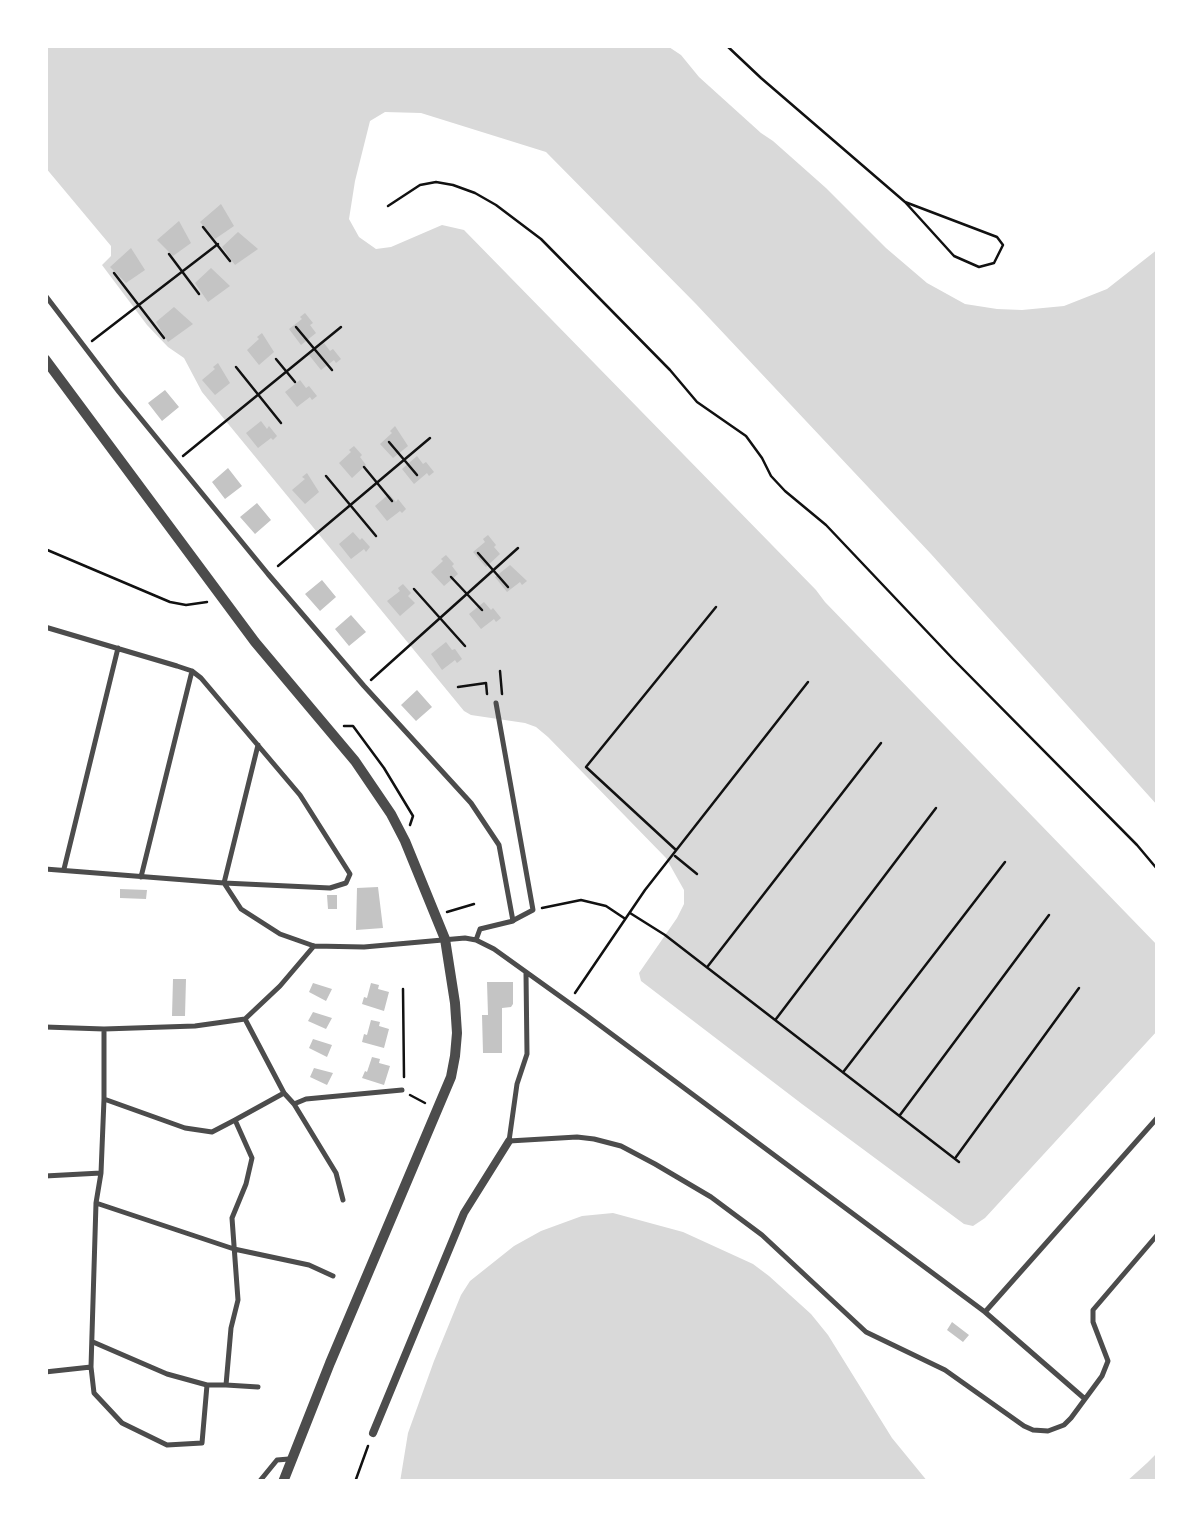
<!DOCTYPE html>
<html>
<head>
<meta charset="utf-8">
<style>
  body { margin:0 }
  #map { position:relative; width:1203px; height:1527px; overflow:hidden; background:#fff; font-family:"Noto Sans",sans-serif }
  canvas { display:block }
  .frame { position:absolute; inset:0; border:48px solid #fff; pointer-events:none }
</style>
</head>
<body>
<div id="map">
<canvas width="1203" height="1527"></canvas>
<div class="frame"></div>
</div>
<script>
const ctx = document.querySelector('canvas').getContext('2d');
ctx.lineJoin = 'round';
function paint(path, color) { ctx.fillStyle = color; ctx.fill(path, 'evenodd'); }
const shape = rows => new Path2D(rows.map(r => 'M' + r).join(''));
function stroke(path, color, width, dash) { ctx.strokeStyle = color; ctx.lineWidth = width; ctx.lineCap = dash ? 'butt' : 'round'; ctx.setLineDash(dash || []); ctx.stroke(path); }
const water = shape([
  [45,45,666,45,681,55,699,77,761,133,773,141,826,188,886,248,927,283,965,304,997,309,1022,310,1064,306,1107,289,1158,249,1158,806,931,554,696,304,546,152,421,113,385,112,370,121,355,181,349,219,359,237,376,249,391,247,442,225,464,230,816,590,825,602,1158,946,1158,1030,985,1218,973,1226,964,1224,802,1104,641,981,639,973,677,918,684,904,684,890,666,858,548,737,536,727,525,723,471,715,464,711,202,392,184,358,168,347,147,325,102,265,111,256,111,246,45,167],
  [613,1213,683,1232,753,1264,769,1276,811,1314,828,1335,892,1438,928,1482,400,1482,408,1433,434,1361,461,1295,470,1281,514,1246,541,1231,582,1216],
  [1158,1452,1158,1482,1126,1482,1147,1463]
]);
const building = shape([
  [221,204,234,226,215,239,200,222],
  [179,221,191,243,173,256,157,240],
  [238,232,258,249,235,265,222,247],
  [131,248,145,270,126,283,110,267],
  [211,268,230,286,208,302,195,283],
  [174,307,193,324,168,342,156,322],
  [305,313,313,323,310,325,316,333,301,345,289,329,302,319,300,317],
  [262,333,274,352,259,365,247,350,259,339,257,337],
  [324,343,330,351,333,349,341,359,336,363,334,360,321,370,309,355],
  [218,363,230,383,215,395,202,380,215,369,213,367],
  [300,380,306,388,309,386,317,396,312,400,310,397,297,407,285,392],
  [165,390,179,407,162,421,148,403],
  [261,421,267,429,269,426,277,436,273,440,271,438,258,448,246,433],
  [395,426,408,446,393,458,380,444,392,433,390,431],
  [354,446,362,455,360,457,366,465,352,478,339,463,351,452,349,450],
  [417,456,423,464,426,462,434,472,429,476,427,473,414,484,402,469],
  [228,468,242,486,225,499,212,482],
  [307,473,319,492,305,504,292,490,305,479,302,477],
  [389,494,396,502,398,499,406,509,402,513,400,511,387,521,375,506],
  [257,503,271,520,255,534,240,517],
  [353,532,360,540,362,538,370,547,366,552,364,549,351,559,339,544],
  [488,535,496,545,494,547,500,554,486,567,473,552,485,542,483,539],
  [446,555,454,564,452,566,458,574,444,586,431,572,443,561,441,559],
  [510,565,527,581,522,585,520,582,507,592,495,577],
  [322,580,336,597,320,611,305,594],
  [403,584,411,593,408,596,415,603,400,616,387,601,400,591,398,588],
  [484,602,491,610,493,608,501,618,496,622,494,619,481,629,469,614],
  [351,615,366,632,349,646,335,629],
  [446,642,452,650,455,649,462,659,457,663,455,660,442,670,431,654],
  [417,690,432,707,416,721,401,705],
  [378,887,383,928,356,930,357,888],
  [120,889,147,890,146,899,120,898],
  [327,895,337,895,337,909,328,909],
  [173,979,186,979,185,1016,172,1016],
  [487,982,513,982,513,1004,511,1007,502,1008,502,1053,483,1053,482,1015,488,1015],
  [313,983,332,989,326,1001,309,992],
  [371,983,379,985,378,989,389,992,384,1011,362,1004,364,997,367,998],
  [313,1012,332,1018,326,1029,308,1021],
  [371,1020,380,1022,379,1026,389,1029,384,1048,362,1042,364,1034,367,1035],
  [313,1039,332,1045,327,1057,309,1048],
  [372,1057,380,1059,379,1063,390,1066,384,1085,362,1078,365,1071,367,1072],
  [314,1068,333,1073,327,1085,310,1077],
  [952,1322,969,1335,963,1342,947,1330]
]);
const path = shape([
  [726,45,761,78,905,202,954,256,979,267,994,263,1003,245,997,237,905,202],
  [388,206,420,185,436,182,453,185,475,193,496,205,541,239,670,370,697,402,746,436,762,458,771,476,785,491,826,525,953,659,1137,845,1158,870],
  [203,227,230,261],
  [169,254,199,294],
  [114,273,164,338],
  [296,327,332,370],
  [92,341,218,244],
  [276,359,295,382],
  [236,367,281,423],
  [389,442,417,475],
  [183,456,341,327],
  [364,467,392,501],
  [326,476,376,536],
  [45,549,170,602,186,605,207,602],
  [478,553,508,587],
  [278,566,430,438],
  [451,577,482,610],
  [414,589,465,646],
  [500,671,502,694],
  [371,680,518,548],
  [458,687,486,683,487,694],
  [344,726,353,726,384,768,413,816,410,825],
  [676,850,586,767,716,607],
  [675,856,697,874],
  [542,908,581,900,606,906,624,918],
  [447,912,474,904],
  [630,913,665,935,959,1162],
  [708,966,881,743],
  [403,989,404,1077],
  [575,993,645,890,808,682],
  [776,1019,936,808],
  [844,1071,1005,862],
  [410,1095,425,1103],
  [900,1115,1049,915],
  [956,1157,1079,988],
  [355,1482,368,1446]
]);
const service = shape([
  [45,295,119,392,268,574,364,686,471,803,499,845,513,921,480,929,476,940],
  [45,627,177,666,192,671,201,678,300,795,350,874,346,883,330,888,224,883,45,869],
  [496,703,533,910,514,920],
  [258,745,224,883,241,909,280,934,314,946,364,947,465,938,476,940,494,949,586,1015,985,1312,1085,1399],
  [64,869,118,648],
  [141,877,192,671],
  [526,973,527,1054,517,1084,509,1141,577,1137,594,1139,621,1146,655,1164,711,1197,762,1235,866,1332,945,1370,1024,1426,1033,1430,1048,1431,1064,1425,1071,1418,1102,1376,1108,1361,1093,1322,1093,1310,1158,1234],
  [245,1019,284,1093,294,1104,336,1173,343,1200],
  [45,1027,104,1029,195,1026,245,1019,280,986,314,946],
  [294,1104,306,1099,402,1090],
  [235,1120,284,1093],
  [45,1176,101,1173],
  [96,1203,234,1249,309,1265,333,1276],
  [985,1312,1158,1117],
  [93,1342,167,1374,207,1385],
  [91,1367,94,1393,122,1423,167,1445,202,1443,207,1385,226,1385,231,1328,238,1300,232,1218,246,1184,252,1158,235,1120,212,1132,185,1128,104,1099],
  [45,1372,91,1367,96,1203,101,1173,104,1099,104,1029],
  [226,1385,258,1387],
  [259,1482,277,1460,289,1459]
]);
const pedestrian = shape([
  [373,1433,464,1213,509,1141]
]);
const minor = shape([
  [45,359,255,642,355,761,391,814,405,841,445,939,455,1003,457,1033,455,1056,451,1077,330,1363,283,1482]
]);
paint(water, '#d9d9d9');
paint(building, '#c4c4c4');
stroke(path, '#111', 2.5);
stroke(service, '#4c4c4c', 5);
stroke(pedestrian, '#4c4c4c', 8);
stroke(minor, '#4c4c4c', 10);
</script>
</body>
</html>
